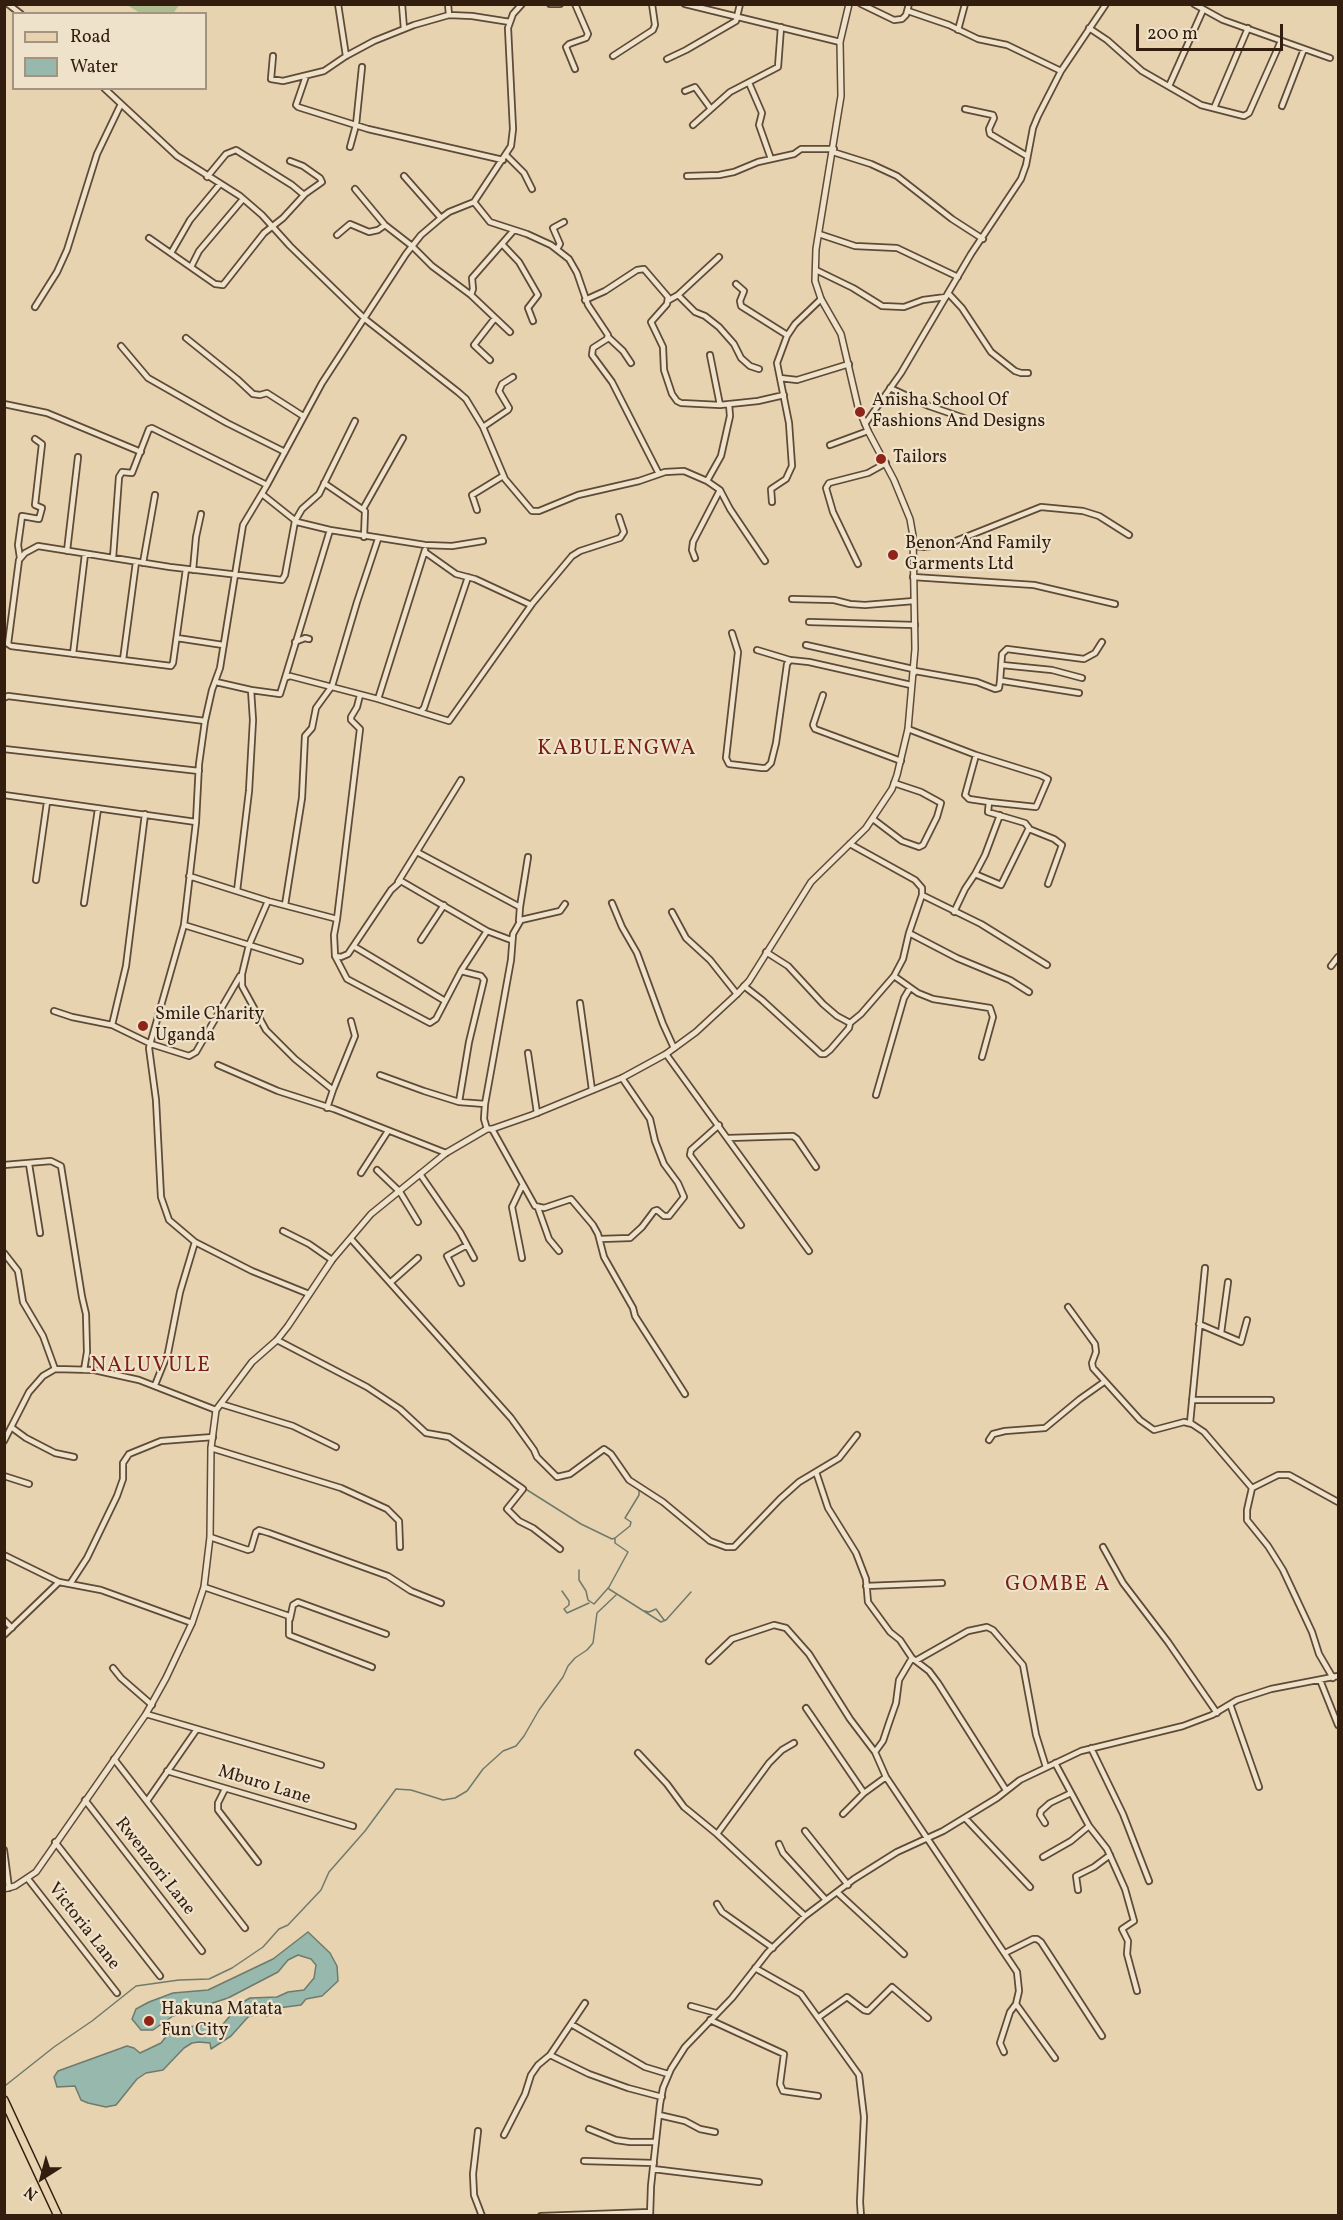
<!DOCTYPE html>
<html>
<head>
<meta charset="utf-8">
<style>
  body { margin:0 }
  #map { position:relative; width:1343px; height:2220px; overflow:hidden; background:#e7d3af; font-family:Vollkorn,serif }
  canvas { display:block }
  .frame { position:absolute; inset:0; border:6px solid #321d0f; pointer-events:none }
  .legend { position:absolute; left:12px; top:12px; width:195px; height:78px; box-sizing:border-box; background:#efe2cb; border:2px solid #a39380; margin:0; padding:8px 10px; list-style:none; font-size:18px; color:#321d0f }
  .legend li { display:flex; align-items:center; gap:12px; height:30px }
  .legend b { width:30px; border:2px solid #a39380 }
  .north { position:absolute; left:12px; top:2148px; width:60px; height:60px; -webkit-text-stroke:4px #efe2cb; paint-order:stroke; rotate:216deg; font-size:16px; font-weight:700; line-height:24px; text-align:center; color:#321d0f }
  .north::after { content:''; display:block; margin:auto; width:21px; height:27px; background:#321d0f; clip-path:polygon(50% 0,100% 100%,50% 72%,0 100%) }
  .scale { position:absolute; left:1136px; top:24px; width:147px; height:27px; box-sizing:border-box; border:3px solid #321d0f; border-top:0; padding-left:8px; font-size:18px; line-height:21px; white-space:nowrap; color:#321d0f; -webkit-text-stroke:4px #efe2cb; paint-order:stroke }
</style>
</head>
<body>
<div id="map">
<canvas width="1343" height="2220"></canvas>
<div class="frame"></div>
<ul class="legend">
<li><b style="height:8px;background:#e7d3af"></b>Road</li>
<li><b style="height:16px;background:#97b8ac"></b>Water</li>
</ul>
<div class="north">N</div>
<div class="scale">200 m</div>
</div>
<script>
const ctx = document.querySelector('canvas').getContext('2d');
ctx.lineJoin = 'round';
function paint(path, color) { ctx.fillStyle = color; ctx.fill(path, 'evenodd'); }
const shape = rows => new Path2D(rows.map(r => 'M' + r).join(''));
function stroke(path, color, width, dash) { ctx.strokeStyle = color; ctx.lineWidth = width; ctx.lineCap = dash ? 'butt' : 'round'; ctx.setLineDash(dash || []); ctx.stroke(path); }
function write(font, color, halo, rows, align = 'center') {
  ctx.font = font + ' Vollkorn,serif'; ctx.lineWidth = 4.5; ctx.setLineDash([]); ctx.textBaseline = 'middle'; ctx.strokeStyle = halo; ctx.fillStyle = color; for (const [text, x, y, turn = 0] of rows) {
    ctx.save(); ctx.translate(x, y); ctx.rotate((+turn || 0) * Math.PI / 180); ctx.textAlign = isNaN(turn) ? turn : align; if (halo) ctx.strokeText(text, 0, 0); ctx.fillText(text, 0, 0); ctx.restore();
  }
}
const green = shape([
  [127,5,179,5,173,14,140,13]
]);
const water = shape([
  [308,1932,330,1953,337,1966,338,1981,322,1996,306,1999,301,2005,278,2008,273,2014,266,2016,259,2013,248,2017,231,2036,211,2049,210,2043,199,2042,192,2043,184,2048,163,2070,146,2073,137,2079,116,2105,106,2107,88,2103,81,2100,75,2086,57,2087,54,2077,58,2071,127,2046,134,2048,140,2053,161,2043,169,2033,182,2031,189,2027,202,2025,218,2030,241,2003,250,1998,277,1997,288,1992,304,1990,314,1978,316,1965,311,1959,298,1955,288,1960,278,1972,228,1998,173,2016,153,2030,141,2030,132,2019,136,2009,149,2002,173,1993,208,1990,273,1959,308,1932]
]);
const stream = shape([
  [524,1488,581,1524,612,1539,615,1538,615,1543,628,1552,609,1587,594,1604,588,1600,586,1591,579,1580,579,1570],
  [615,1538,630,1526,631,1522,625,1518,639,1495,639,1490],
  [609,1589,661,1622,666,1620],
  [562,1591,569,1601,569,1605,564,1609,567,1613,589,1603],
  [645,1611,649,1612,656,1609,664,1620,666,1620,691,1592],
  [6,2085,54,2047,92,2021,136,1986,179,1980,209,1979,232,1968,263,1947,279,1929,288,1925,321,1890,329,1872,365,1831,396,1789,411,1790,443,1800,455,1798,467,1791,483,1769,503,1751,516,1746,524,1736,539,1710,563,1677,568,1666,575,1658,587,1650,593,1643,597,1613,616,1595]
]);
const minor = shape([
  [8,4,21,14],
  [338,4,346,56],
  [402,4,404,29],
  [448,4,449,15],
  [550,4,560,4],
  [685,4,840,42],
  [861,4,894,20,902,19,906,15,909,4],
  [1194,4,1223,20,1330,58],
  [908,11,949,25,978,39,1007,45,1061,71],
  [1089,28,1107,40,1142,71,1201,105,1244,116,1249,113,1281,41],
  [958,30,965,4],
  [273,56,271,79,283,81,324,71,346,56,374,41,414,25,449,15,472,16,510,22],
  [613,56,653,30,655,25,652,4],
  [667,59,686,50,736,21,740,4],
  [575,69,566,47,569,44,586,38,588,34,575,4],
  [306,76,296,105,298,107,368,129,503,160],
  [749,83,762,113,759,125,771,159],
  [1169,86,1203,10],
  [104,88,177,156,240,196,262,215,290,246,365,319,458,392,466,399,483,427,505,479,532,511,539,511,578,495,639,481,665,472,684,471,707,481,720,490,730,509,765,561],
  [685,91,695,87,711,109],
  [1282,106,1304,49],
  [1214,108,1248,28],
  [965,109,993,115,994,118,989,129,990,134,1027,156],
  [693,125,730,92,778,67,781,27],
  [350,147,356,125,362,67],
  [833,152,871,164,897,176,952,219,983,239],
  [506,155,524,173,532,189],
  [404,176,441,218],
  [687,176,719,175,734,172,758,162,794,154,801,149,834,149],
  [207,177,226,154,236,150,292,185,304,195],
  [355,189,385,225,412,246,432,266,471,295,510,332],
  [474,202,490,222,527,234,551,245,569,259,577,273,588,305,608,335,607,339,593,348,592,355,612,382,659,474],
  [819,234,855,246,897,248,958,277],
  [337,235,350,224,369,232,378,230,385,225],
  [149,238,215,284,223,285,264,233,283,218,305,194,322,182,320,178,303,166,290,161],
  [502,244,519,262,538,295,528,308,533,321],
  [557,249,560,244,553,228,564,222],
  [171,253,190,220,220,184],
  [191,267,199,251,243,199],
  [816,270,853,288,882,306,904,307,923,300,946,297],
  [736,284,744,291,740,301,741,306,787,335],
  [948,293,962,308,991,352,1015,371,1021,373,1028,373],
  [471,295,473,289,472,278,514,230],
  [678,295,695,312,705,316,719,327,734,344,741,358,750,366,759,369],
  [585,300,605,291,637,270,644,269,668,297,667,304,651,322,663,347,664,370,672,394,677,401,681,403,720,405,758,401,784,395],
  [669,300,678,295,719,257],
  [35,307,57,272,67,250,97,154,121,104],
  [608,337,623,351,631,363],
  [186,338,237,379,253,394,260,395,267,393,303,416],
  [121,346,148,378,227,423,285,452],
  [710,355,720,405],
  [490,360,474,345,495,318],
  [780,378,797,380,849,364],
  [890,388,929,406,964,418],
  [4,404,47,413,141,452],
  [865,424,901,373,971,254,1021,179,1026,165,1033,128,1038,116,1061,71,1106,4],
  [483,427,508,410,509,408,499,391,502,384,513,377],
  [830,445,868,431],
  [707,481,721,456,730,416,729,404],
  [324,483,365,511,364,537],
  [262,494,297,522,330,530,425,545,452,546,483,541],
  [772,502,771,489,786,479,792,466,789,423,777,363,787,336,795,324,821,299],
  [363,509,403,438],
  [477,510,472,495,503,476],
  [914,546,924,547,948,544,1041,507,1083,511,1099,516,1129,535],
  [67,551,78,457],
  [425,552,456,574,475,579,531,605,572,556,580,551,620,538,624,532,619,517],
  [20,558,18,545,22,516,39,519,42,508,35,505,42,444,35,439],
  [113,558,119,477,122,472,132,473,149,429,152,428,267,485],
  [695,558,692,550,693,542,720,490],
  [143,563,155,495],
  [858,564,833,512,826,488,829,483,868,473,886,463],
  [186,569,173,663,171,666,11,646,8,644,19,560,25,553,38,546,170,567,282,580,285,575,295,521,302,509,319,494,355,421],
  [193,570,196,537,201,514],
  [913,577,1034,585,1115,604],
  [792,599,834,600,850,604,865,605,914,601],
  [809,622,915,625],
  [732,633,738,652,726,758,729,764,762,768,766,768,771,763,776,743,787,664,790,660,809,662,911,685],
  [177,638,223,645],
  [295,642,305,638,309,639],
  [806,645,913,669],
  [757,650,790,660],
  [73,654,85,554],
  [123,660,136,562],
  [1002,665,1052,670,1082,678],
  [914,673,915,671,977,682,995,689,999,688,1000,681,1003,681,1079,693],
  [285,678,330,530],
  [1000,681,1002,654,1007,649,1084,659,1095,653,1102,642],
  [216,682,251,690,280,694,285,678,290,676,378,699,420,712,424,708,468,577],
  [823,695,813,725,815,729,901,761],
  [4,698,8,696,205,721],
  [378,699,425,550],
  [420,712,449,721,532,604],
  [908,729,976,755,1040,775,1048,779,1036,807,989,802],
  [4,749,199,771],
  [4,795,196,822],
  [873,819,902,841,919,847,923,845,937,817,941,803,921,792,894,783],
  [1029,829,1054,839,1062,845,1048,884],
  [417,852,520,907,519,921],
  [975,874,985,855,1000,815],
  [189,876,268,901,337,919,360,729,351,720,351,717,357,707,360,695],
  [36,880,47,802],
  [398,882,461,780],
  [237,891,249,791,253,720,251,690],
  [922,895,981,924,1047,965],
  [268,901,249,945,300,961],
  [84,903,98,809],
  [612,903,622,927,637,953,663,1024,674,1048],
  [285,905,302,798,305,736,312,728,316,708,332,686,357,602,378,539],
  [520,907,528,857],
  [672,912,686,938,710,960,737,994],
  [954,912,965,889,975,874,1001,885,1029,828,1025,823,988,812,989,802,969,799,965,795,976,755],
  [337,919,334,935,335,956,347,979,430,1023,436,1019,461,971,487,931],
  [184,925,249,945,242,974,242,986,266,1030,295,1059,333,1090,327,1108],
  [909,933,957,958,1010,980,1029,992],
  [421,940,444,905],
  [355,947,445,1001],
  [766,952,788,966,823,1004,837,1016,850,1023,861,1014,894,976,903,959,909,933,922,895,922,888,915,880,850,844],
  [335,956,341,957,348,954,391,890,401,881,487,931,511,940],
  [1331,966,1338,957],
  [461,971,481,976,484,980,469,1042,459,1102,485,1104],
  [894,976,918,993,933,999,990,1008,993,1017,982,1057],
  [744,986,762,1000,821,1054,825,1054,830,1050,849,1028,850,1023],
  [580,1003,592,1090],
  [54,1011,72,1017,112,1025,151,1044,189,1056,196,1052,240,976],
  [112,1025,126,966,145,814],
  [528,1053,537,1113],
  [666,1054,809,1251],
  [218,1065,278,1091,334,1109,446,1153],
  [380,1075,424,1091,459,1102],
  [333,1090,355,1036,351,1021],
  [876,1095,904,998,910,988],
  [719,1125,691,1150,690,1155,741,1225],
  [487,1129,484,1119,485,1104,511,960,513,934,521,920,560,911,565,904],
  [492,1129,535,1206,544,1208,571,1199,593,1225,598,1234,604,1257,633,1308,635,1316,685,1394],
  [728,1138,793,1136,797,1139,816,1167],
  [29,1164,40,1233],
  [4,1165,51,1161,61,1166,82,1297,86,1314,87,1352,84,1370],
  [377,1170,400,1192,418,1222],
  [361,1173,388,1131],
  [420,1174,460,1232,474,1258],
  [538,1208,549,1239,559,1251],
  [283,1231,309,1244,332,1260],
  [351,1239,511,1418,534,1450,537,1457,557,1477,570,1474,604,1449,611,1454,629,1480,663,1502,710,1541,726,1547,734,1547,780,1499,799,1482,839,1458,857,1435],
  [600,1239,630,1238,642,1227,654,1211,657,1210,664,1216,669,1216,684,1197,678,1183,664,1164,655,1141,650,1119,622,1078],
  [4,1253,18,1271,23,1302,43,1336,55,1369],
  [522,1258,512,1207,522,1186],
  [391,1282,418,1258],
  [461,1283,447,1256,467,1245],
  [309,1294,252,1271,195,1242,169,1220,161,1197,156,1100,149,1048,184,925,196,822,199,764,205,721,212,690,220,668,243,525,267,485,322,383,406,254,421,235,441,218,449,212,474,202,511,146,513,129,508,28,513,14,522,4],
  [1068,1307,1095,1344,1096,1352,1092,1363,1093,1368,1140,1420,1154,1430,1184,1422,1192,1424,1204,1432,1252,1488],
  [1199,1324,1241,1342,1247,1320],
  [1221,1333,1228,1282],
  [277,1340,367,1387,400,1409,426,1433,449,1437,523,1489,507,1509,519,1521,533,1528,560,1549],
  [155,1385,168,1353,180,1292,195,1242],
  [1192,1400,1271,1400],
  [221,1404,293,1426,336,1447],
  [1190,1423,1205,1268],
  [11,1427,26,1438,55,1453,74,1457],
  [989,1440,993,1434,1005,1431,1045,1428,1080,1399,1104,1382],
  [4,1441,29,1392,43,1376,55,1369,94,1370,139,1380,216,1410],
  [211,1448,341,1488,387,1509,399,1521,400,1547],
  [816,1472,828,1508,856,1553,866,1579,868,1602,890,1632,900,1640,912,1658,929,1671,938,1683,1006,1790],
  [4,1476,29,1484],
  [1252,1488,1247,1510,1247,1520,1268,1546,1283,1570,1312,1632,1319,1654,1333,1678],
  [1252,1488,1278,1475,1289,1475,1338,1502],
  [210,1537,248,1550,251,1549,256,1532,259,1530,269,1533,388,1576,411,1591,441,1603],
  [1103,1547,1123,1583,1168,1642,1217,1713],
  [4,1555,59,1582,101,1590,192,1623],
  [70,1584,87,1558,117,1496,123,1479,123,1463,129,1454,161,1441,213,1437],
  [866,1586,942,1583],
  [204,1587,289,1616,289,1635,372,1667],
  [290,1619,293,1605,298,1602,386,1634],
  [4,1620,12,1628],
  [4,1635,59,1582],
  [917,1660,968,1631,987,1627,993,1630,1023,1665,1036,1735,1046,1767],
  [709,1661,732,1639,774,1625,786,1628,809,1654,850,1719,875,1752,886,1777,1017,1972,1019,1991,1016,2004,1010,2012,1000,2043,1004,2052],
  [113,1668,121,1678,152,1705],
  [1320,1680,1338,1725],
  [1230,1704,1259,1787],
  [806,1708,864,1793,886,1777],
  [146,1714,321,1765],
  [794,1743,782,1750,769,1763,717,1834,805,1916],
  [1091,1748,1123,1814,1149,1881],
  [875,1752,883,1741,889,1723,896,1703,899,1680,912,1658],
  [638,1753,667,1784,684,1807,717,1834],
  [114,1759,245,1928],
  [1055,1763,1089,1826,1107,1849,1125,1889,1134,1921,1122,1929,1128,1941,1127,1954,1137,1991],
  [167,1771,353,1826],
  [225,1789,218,1803,218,1810,258,1862],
  [85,1800,202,1951],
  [147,1801,197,1729],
  [843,1814,864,1793],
  [965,1818,1030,1887],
  [1045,1823,1040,1815,1041,1811,1050,1803,1071,1793],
  [805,1831,848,1885],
  [55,1842,160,1976],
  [779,1844,783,1853,826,1900],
  [4,1850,9,1888],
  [1043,1857,1071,1841,1089,1826],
  [28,1879,117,1993],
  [1078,1890,1076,1876,1094,1867,1110,1855],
  [838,1893,904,1954],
  [717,1904,722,1912,773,1948],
  [1005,1953,1033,1939,1037,1939,1041,1942,1102,2036],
  [755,1968,801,1994,859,2075,864,2117,860,2202,861,2216],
  [1016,2004,1055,2058],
  [691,2006,716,2013],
  [819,2017,847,1997,864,2010,868,2011,892,1987,928,2018],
  [710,2020,784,2054,780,2084,783,2091,818,2096],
  [571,2024,645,2067,668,2074],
  [550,2055,589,2074,628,2088,662,2097],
  [659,2115,685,2121,700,2129,715,2132],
  [589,2129,616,2140,630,2142,655,2142],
  [478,2131,473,2174,474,2195,482,2216],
  [504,2135,525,2094,531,2075,538,2065,550,2055,585,2003],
  [584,2161,654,2163],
  [653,2169,759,2182],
  [541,2216,650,2212],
  [650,2216,651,2186,660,2104,663,2088,671,2069,685,2047,732,1998,768,1952,805,1916,854,1879,897,1852,943,1831,997,1798,1020,1780,1081,1751,1183,1726,1212,1715,1237,1700,1271,1689,1338,1676]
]);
const tertiary = shape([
  [4,1889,15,1886,36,1872,146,1714,166,1678,192,1623,204,1587,210,1537,211,1448,216,1410,252,1362,277,1340,288,1326,332,1260,371,1214,446,1153,487,1129,492,1129,532,1115,622,1078,666,1054,696,1032,737,994,749,981,811,882,866,828,892,789,897,775,908,729,915,649,913,536,910,519,894,480,868,431,858,407,841,334,821,299,815,281,816,249,841,96,840,42,849,4]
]);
const primary = shape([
  [4,2100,58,2216]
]);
const markers = [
  [860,412,6,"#8f2418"],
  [881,459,6,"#8f2418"],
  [893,555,6,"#8f2418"],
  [143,1026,6,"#8f2418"],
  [149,2021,6,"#8f2418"]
];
const poiNames = [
  ["Anisha School Of",872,402],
  ["Fashions And Designs",872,423],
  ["Tailors",893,459],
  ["Benon And Family",905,545],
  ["Garments Ltd",905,566],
  ["Smile Charity",155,1016],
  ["Uganda",155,1037],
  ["Hakuna Matata",161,2011],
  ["Fun City",161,2032]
];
const streetNames = [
  ["Mburo Lane",264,1786,17],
  ["Rwenzori Lane",154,1867,52],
  ["Victoria Lane",83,1927,52]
];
const quarterNames = [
  ["KABULENGWA",617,750],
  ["NALUVULE",151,1367],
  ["GOMBE A",1058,1586]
];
paint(green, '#afbe90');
paint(water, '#97b8ac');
stroke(water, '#6f7a6d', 1.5);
stroke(stream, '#6f7a6d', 1.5);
stroke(minor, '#5f4a37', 8);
stroke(tertiary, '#5f4a37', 8);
stroke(primary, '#321d0f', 10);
stroke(minor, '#efe2cb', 4.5);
stroke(tertiary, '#efe2cb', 5);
stroke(primary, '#e7d3af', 7);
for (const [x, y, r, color] of markers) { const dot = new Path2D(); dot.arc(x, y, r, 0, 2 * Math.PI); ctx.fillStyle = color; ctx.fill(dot); stroke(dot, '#efe2cb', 2); }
write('18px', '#321d0f', '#efe2cb', poiNames, 'left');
write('18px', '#321d0f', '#efe2cb', streetNames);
ctx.letterSpacing = '1.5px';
write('21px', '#7a1f14', '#efe2cb', quarterNames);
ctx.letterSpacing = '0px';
</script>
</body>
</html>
